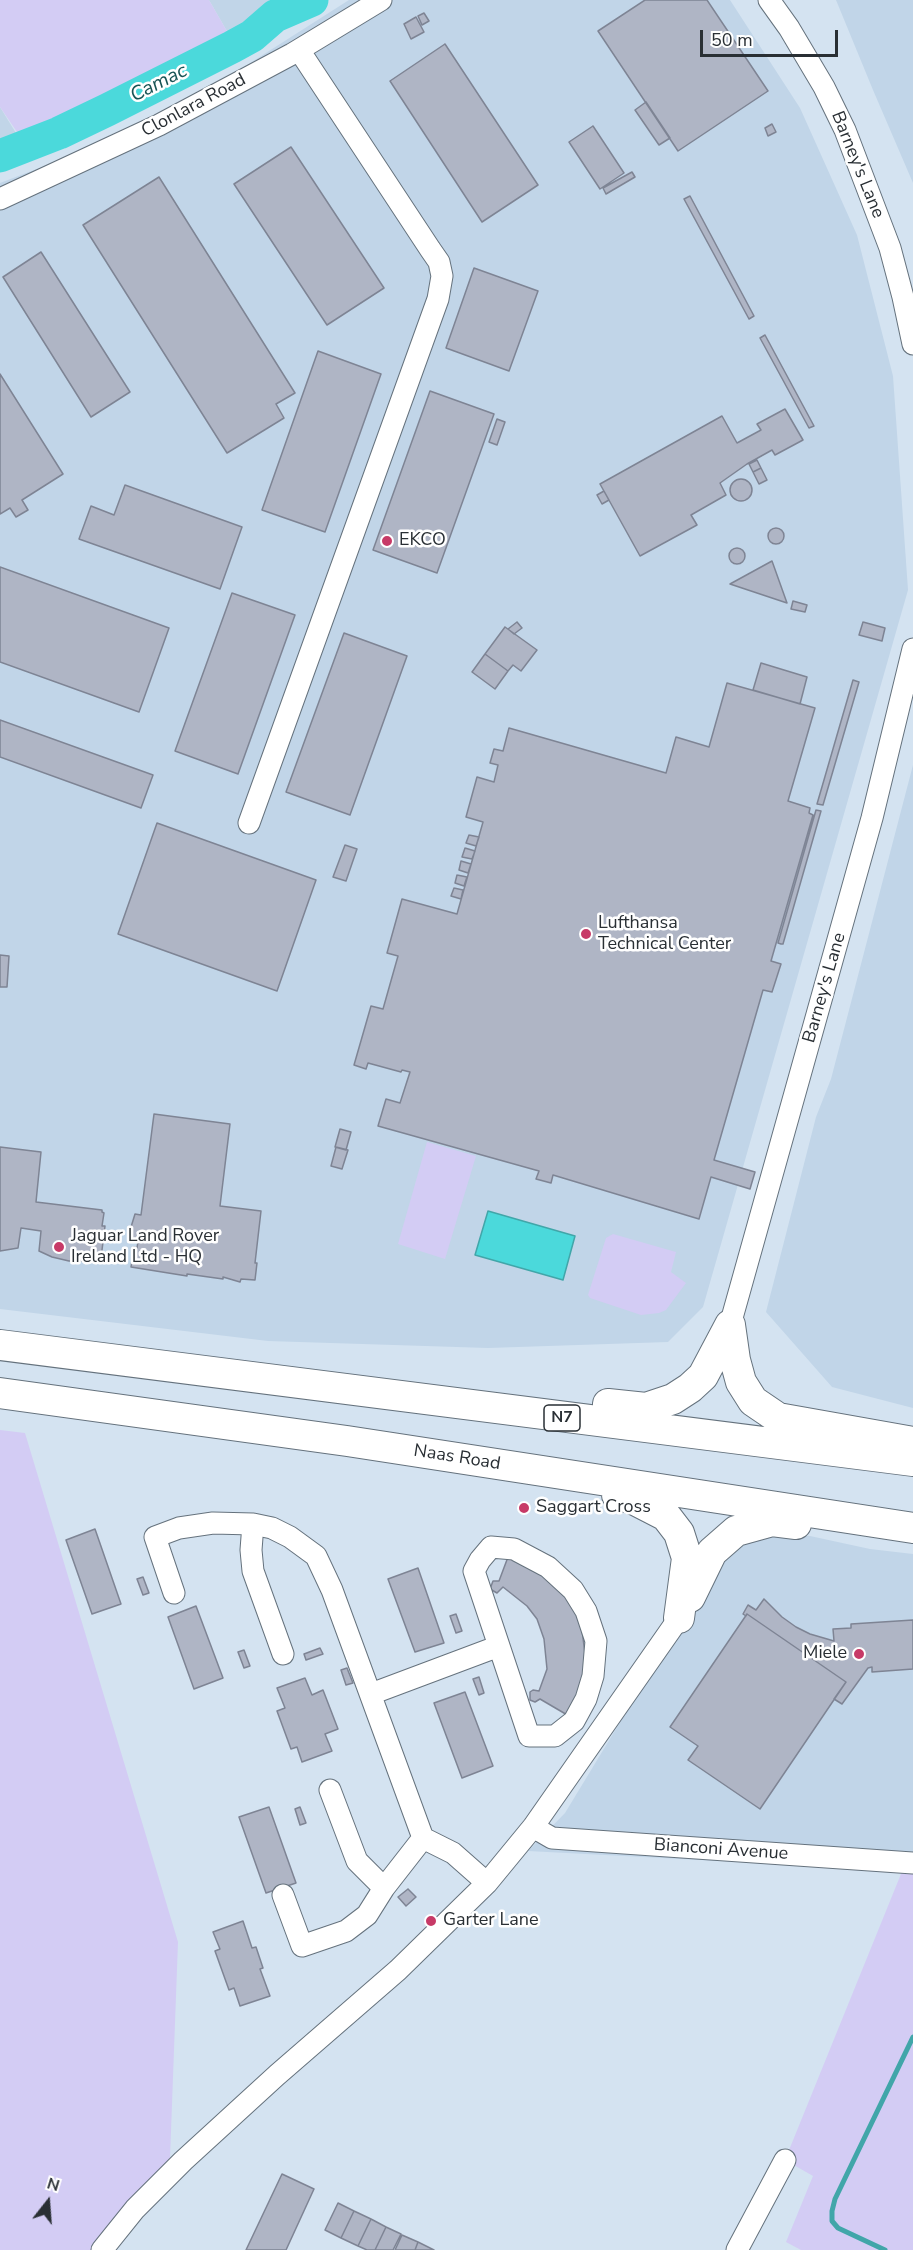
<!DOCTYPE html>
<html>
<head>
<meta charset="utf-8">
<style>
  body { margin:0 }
  #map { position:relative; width:913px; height:2250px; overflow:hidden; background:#d4e3f1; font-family:"Nunito Sans",sans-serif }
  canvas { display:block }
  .north { position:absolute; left:18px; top:2172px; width:60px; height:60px; -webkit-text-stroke:4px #fff; paint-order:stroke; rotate:17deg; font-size:16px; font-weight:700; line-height:24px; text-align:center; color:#292f34 }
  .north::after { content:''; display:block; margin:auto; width:21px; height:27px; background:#292f34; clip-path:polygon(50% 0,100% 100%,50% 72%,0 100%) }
  .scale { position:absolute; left:700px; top:30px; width:138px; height:27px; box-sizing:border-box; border:3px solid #292f34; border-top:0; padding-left:8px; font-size:18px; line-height:21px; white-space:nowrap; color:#292f34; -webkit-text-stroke:4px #fff; paint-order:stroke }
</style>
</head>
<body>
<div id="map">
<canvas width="913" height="2250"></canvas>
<div class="north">N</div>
<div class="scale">50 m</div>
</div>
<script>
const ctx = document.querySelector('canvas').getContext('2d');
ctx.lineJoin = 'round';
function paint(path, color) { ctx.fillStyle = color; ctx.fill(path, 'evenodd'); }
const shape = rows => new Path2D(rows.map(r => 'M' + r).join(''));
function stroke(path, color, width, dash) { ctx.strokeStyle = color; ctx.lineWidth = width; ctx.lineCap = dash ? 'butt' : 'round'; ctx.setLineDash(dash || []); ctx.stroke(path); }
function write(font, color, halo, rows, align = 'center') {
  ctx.font = font + ' "Nunito Sans",sans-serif'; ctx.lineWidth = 5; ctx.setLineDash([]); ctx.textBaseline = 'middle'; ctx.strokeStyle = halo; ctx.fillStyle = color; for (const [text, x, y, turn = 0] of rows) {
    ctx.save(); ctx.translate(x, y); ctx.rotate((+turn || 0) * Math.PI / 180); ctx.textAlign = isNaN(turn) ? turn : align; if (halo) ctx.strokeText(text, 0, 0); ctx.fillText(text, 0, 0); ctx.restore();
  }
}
const built = shape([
  [209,0,286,0,228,33],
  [349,0,730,0,800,108,857,235,893,376,908,590,703,1307,668,1342,488,1348,268,1341,0,1309,0,183,126,135,211,88],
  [836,0,913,0,913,183,873,90],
  [0,107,19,138,0,147],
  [913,765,913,1408,832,1387,766,1312,816,1117,831,1079],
  [736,1531,810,1536,870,1549,913,1554,913,1871,528,1851,565,1813]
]);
const green = shape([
  [0,0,209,0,228,33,234,55,30,151,0,107],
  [427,1142,476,1156,445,1259,398,1244],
  [613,1234,676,1252,671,1272,686,1283,666,1310,659,1313,641,1315,590,1298,588,1295,606,1238],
  [0,1430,25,1433,178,1942,170,2158,91,2250,0,2250],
  [903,1869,913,1871,913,2250,801,2250,786,2242,813,2176,785,2160]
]);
const water = shape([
  [488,1211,575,1236,563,1280,475,1255,488,1211]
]);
const stream = shape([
  [885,2250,838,2228,832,2221,832,2211,835,2199,913,2037]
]);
const river = shape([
  [0,156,59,133,107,110,232,47,252,36,275,16,312,0]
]);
const building = shape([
  [645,0,707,0,768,91,678,151,598,31,645,0],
  [424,13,429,21,422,25,418,16,424,13],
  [416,17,424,32,411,39,404,24,416,17],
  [445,44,538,185,482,222,390,81,445,44],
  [646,102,670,138,659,145,635,110,646,102],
  [772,124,776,132,768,136,765,128,772,124],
  [593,126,624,173,600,189,569,142,593,126],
  [291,147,384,288,327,325,234,184,291,147],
  [632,172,635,177,606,194,603,188,632,172],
  [159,177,295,393,276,404,284,418,227,453,83,225,159,177],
  [690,196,754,316,749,319,684,199,690,196],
  [41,252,130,392,91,417,3,277,41,252],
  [474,268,538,291,509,371,446,348,474,268],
  [765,335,814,426,809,428,766,349,760,338,765,335],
  [318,351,381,374,325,532,262,510,318,351],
  [0,374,63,474,22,500,28,510,16,517,10,508,0,514,0,374],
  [430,391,494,414,437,573,373,550,430,391],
  [785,409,803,440,775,455,772,450,747,464,720,483,726,495,691,515,697,525,640,556,600,484,722,416,737,443,761,430,757,424,785,409],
  [497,419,505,422,497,445,489,442,497,419],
  [757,460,761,468,753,472,749,464,757,460],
  [761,468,767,480,759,484,753,472,761,468],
  '730 490a11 11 0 1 1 22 0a11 11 0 1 1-22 0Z',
  [125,485,242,527,220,589,79,539,91,506,114,515,125,485],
  [604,491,609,500,602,504,597,495,604,491],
  '768 536a8 8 0 1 1 16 0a8 8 0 1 1-16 0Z',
  '729 556a8 8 0 1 1 16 0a8 8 0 1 1-16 0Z',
  [772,561,787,603,730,584,772,561],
  [0,567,169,628,139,712,0,662,0,567],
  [232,593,295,615,238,774,175,751,232,593],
  [793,601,807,605,805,612,791,609,793,601],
  [517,622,522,628,514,634,508,629,517,622],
  [863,622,885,628,882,641,859,635,863,622],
  [505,627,537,650,521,671,513,665,508,671,485,654,505,627],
  [344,633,407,656,350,815,286,792,344,633],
  [485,654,508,671,495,689,472,672,485,654],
  [761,663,807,677,800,704,753,690,761,663],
  [853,680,859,682,823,805,817,804,853,680],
  [727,683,815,708,788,801,810,808,809,813,813,815,771,961,781,964,772,992,763,990,714,1160,755,1172,750,1189,711,1177,699,1219,553,1175,551,1183,536,1179,539,1171,378,1126,386,1099,400,1103,410,1072,402,1070,401,1072,368,1063,366,1069,354,1065,371,1006,383,1009,398,956,387,953,402,899,457,914,483,822,466,817,477,777,494,782,498,765,490,763,494,749,503,751,509,728,666,773,676,737,709,747,727,683],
  [0,720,153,775,141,808,0,757,0,720],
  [816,810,821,811,783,944,781,944,778,943,816,810],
  [157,823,316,880,277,991,118,934,157,823],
  [469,835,479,837,476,846,466,843,469,835],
  [345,845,357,849,346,881,333,877,345,845],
  [465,848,475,851,472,859,462,857,465,848],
  [461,861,471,864,468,873,459,870,461,861],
  [457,875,467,877,464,886,455,883,457,875],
  [454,888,463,890,461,899,451,896,454,888],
  [0,955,9,956,7,987,0,987,0,955],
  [154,1114,230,1124,220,1206,261,1211,255,1263,257,1263,255,1280,241,1279,240,1282,223,1277,223,1279,187,1274,187,1276,131,1267,134,1247,137,1248,138,1241,132,1240,131,1227,135,1214,141,1215,154,1114],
  [340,1129,351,1132,346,1150,335,1147,340,1129],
  [0,1147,41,1152,36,1202,102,1210,102,1212,104,1213,102,1226,105,1226,101,1258,87,1261,69,1261,52,1257,39,1251,41,1231,21,1228,18,1248,0,1251,0,1147],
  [336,1147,348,1150,342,1169,331,1166,336,1147],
  [95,1529,121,1604,92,1614,66,1540,95,1529],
  [511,1549,568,1596,586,1629,582,1630,585,1654,583,1683,569,1716,540,1699,535,1702,530,1700,530,1692,533,1690,539,1691,547,1669,544,1639,537,1619,527,1606,503,1587,497,1593,490,1589,493,1581,499,1581,511,1549],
  [418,1568,444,1643,415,1652,388,1579,418,1568],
  [143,1577,149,1593,143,1595,137,1579,143,1577],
  [764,1599,782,1617,796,1627,810,1634,834,1641,833,1629,851,1628,851,1624,913,1620,913,1669,872,1672,872,1667,868,1668,842,1704,834,1699,846,1682,747,1614,746,1616,743,1614,748,1605,756,1610,764,1599],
  [196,1606,223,1678,194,1689,168,1617,196,1606],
  [456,1614,462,1631,456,1633,450,1616,456,1614],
  [747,1614,846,1682,760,1809,688,1760,698,1746,670,1727,747,1614],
  [320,1648,323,1654,306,1660,304,1654,320,1648],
  [244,1650,250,1666,244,1668,238,1652,244,1650],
  [347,1668,353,1683,346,1685,341,1670,347,1668],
  [479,1677,484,1693,479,1695,473,1679,479,1677],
  [305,1678,312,1695,323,1690,338,1729,325,1734,332,1751,302,1762,297,1747,291,1749,277,1711,285,1708,277,1688,305,1678],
  [465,1692,493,1766,462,1778,434,1703,465,1692],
  [269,1807,296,1883,266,1893,239,1817,269,1807],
  [300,1807,306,1823,300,1825,295,1809,300,1807],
  [408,1889,416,1897,406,1906,398,1897,408,1889],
  [243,1921,252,1948,256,1947,263,1968,260,1969,270,1996,240,2006,234,1988,229,1990,215,1951,220,1949,213,1932,243,1921],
  [282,2174,314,2189,286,2250,246,2250,282,2174],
  [338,2203,354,2211,341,2238,325,2230,338,2203],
  [354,2211,371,2219,358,2246,341,2238,354,2211],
  [371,2219,386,2227,375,2250,367,2250,358,2246,371,2219],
  [386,2227,401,2234,393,2250,375,2250,386,2227],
  [402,2235,418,2242,415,2250,395,2250,402,2235],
  [418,2242,434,2250,415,2250,418,2242]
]);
const minor = shape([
  [769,0,789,28,824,87,845,130,890,248,903,297,913,344],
  [0,199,159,125,292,54,381,0],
  [249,823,438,299,442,276,439,262,430,249,299,50],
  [730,1325,872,818,913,649],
  [253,1524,251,1550,253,1571,283,1654],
  [491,1547,514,1549,548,1567,573,1590,586,1611,596,1641,593,1676,586,1699,574,1721,555,1736,529,1736,474,1571,480,1560,491,1547],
  [174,1593,155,1537,179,1528,213,1523,253,1524,272,1528,290,1537,316,1556,332,1590,423,1838,453,1853,487,1883],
  [371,1694,499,1646],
  [330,1790,357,1861,384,1888],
  [533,1827,552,1838,913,1863],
  [283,1895,302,1946,346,1931,367,1915,384,1888,423,1838],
  [102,2250,135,2209,183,2161,277,2075,398,1970,487,1883,533,1827,679,1618],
  [737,2250,785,2160]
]);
const highway = shape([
  [730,1325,735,1360,741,1382,753,1401,778,1418,913,1442],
  [0,1345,913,1461],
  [0,1393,347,1441,913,1528],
  [608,1404,646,1408,673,1399,690,1388,703,1376,730,1325],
  [617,1495,631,1498,666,1516,679,1533,687,1558,679,1618],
  [690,1597,712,1552,736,1531,772,1521,796,1524]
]);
const markers = [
  [387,541,6,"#c73a67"],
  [586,934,6,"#c73a67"],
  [59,1247,6,"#c73a67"],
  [524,1508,6,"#c73a67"],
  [859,1654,6,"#c73a67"],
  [431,1921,6,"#c73a67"]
];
const shields = [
  [562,1418,36]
];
const shieldNames = [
  ["N7",562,1418]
];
const streetNames = [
  ["Clonlara Road",194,106,-28],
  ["Barney's Lane",857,165,68],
  ["Barney's Lane",825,988,-74],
  ["Naas Road",457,1458,9],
  ["Bianconi Avenue",721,1850,4]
];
const poiNames = [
  ["EKCO",399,541],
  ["Lufthansa",598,924],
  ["Technical Center",598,945],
  ["Jaguar Land Rover",71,1237],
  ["Ireland Ltd - HQ",71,1258],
  ["Saggart Cross",536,1508],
  ["Miele",847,1654,"right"],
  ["Garter Lane",443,1921]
];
const waterNames = [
  ["Camac",159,84,-27]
];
paint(built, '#c1d5e8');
paint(green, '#d3ccf4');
paint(water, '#4bd9db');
stroke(water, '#41a6a9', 1.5);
stroke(stream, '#41a6a9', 5);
stroke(river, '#4bd9db', 33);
paint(building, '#afb5c5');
stroke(building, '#7e8494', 1.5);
stroke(minor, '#65727d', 23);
stroke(highway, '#65727d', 32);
stroke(minor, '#fff', 21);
stroke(highway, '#fff', 30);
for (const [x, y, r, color] of markers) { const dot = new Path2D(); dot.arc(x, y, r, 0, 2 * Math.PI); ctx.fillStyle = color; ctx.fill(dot); stroke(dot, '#fff', 2); }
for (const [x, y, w] of shields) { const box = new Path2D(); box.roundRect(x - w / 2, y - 13, w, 26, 4.5); ctx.fillStyle = '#fff'; ctx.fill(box); stroke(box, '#292f34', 1.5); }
write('bold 16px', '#292f34', null, shieldNames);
write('18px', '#292f34', '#fff', streetNames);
write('18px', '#292f34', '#fff', poiNames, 'left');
write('italic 20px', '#185455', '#fff', waterNames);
</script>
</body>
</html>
